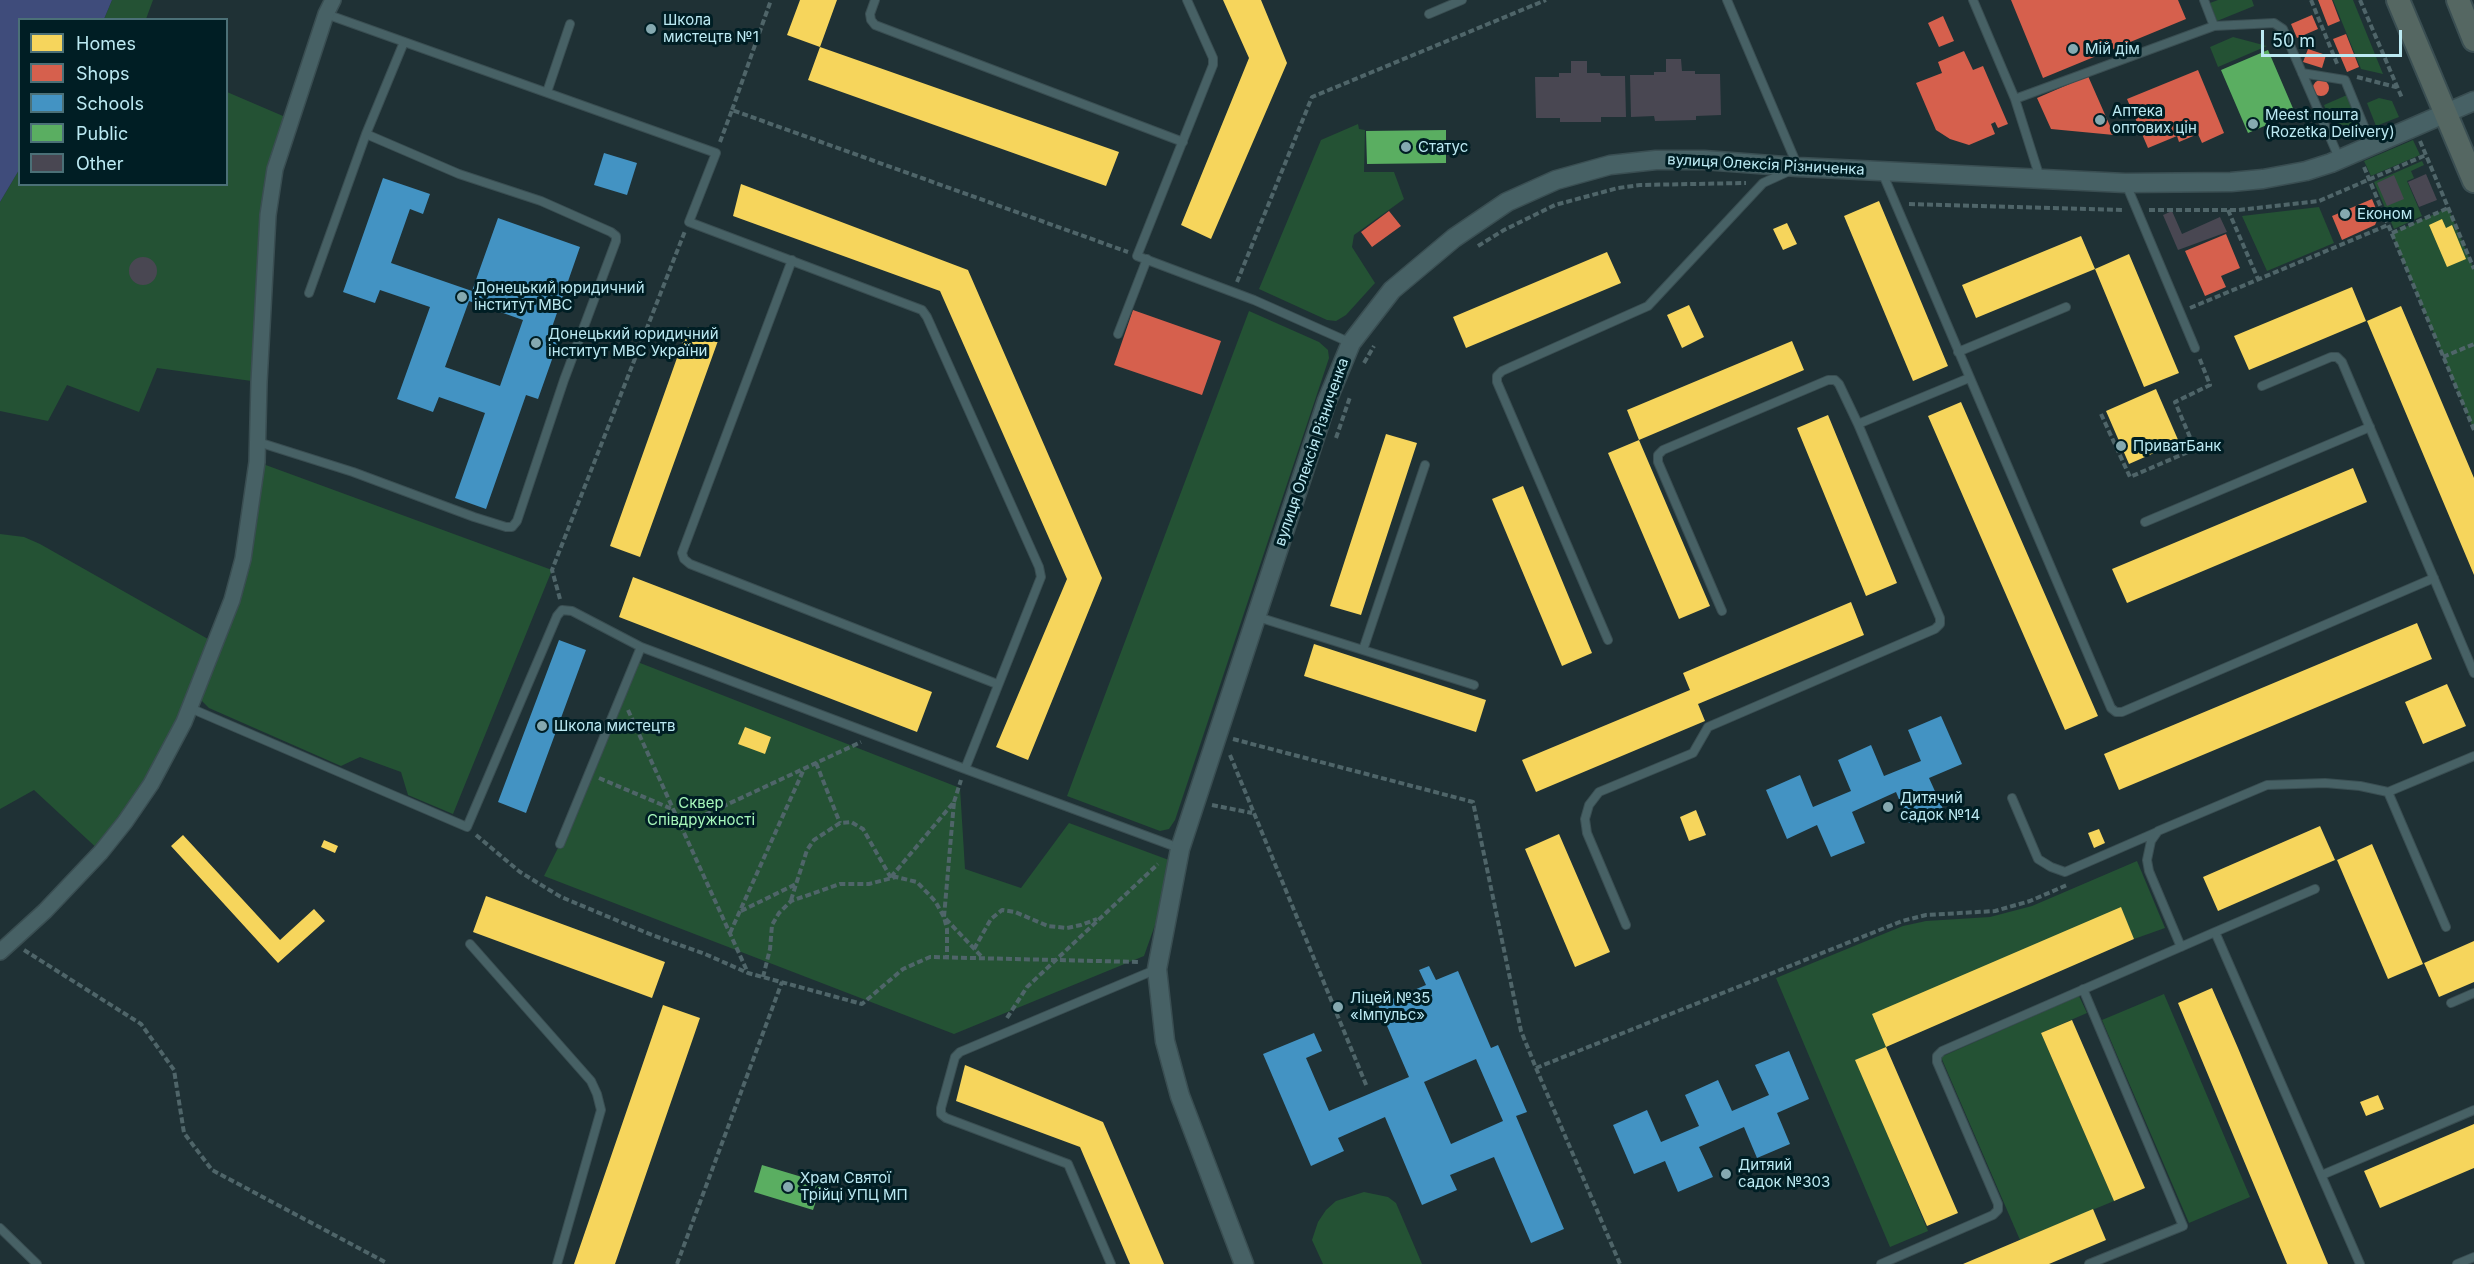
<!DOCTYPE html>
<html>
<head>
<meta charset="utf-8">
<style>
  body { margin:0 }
  #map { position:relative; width:2474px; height:1264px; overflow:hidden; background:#1f3135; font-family:Inter,sans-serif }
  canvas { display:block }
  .legend { position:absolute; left:18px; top:18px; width:210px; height:168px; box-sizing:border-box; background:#001e24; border:2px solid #4b7077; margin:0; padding:8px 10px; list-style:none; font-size:18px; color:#bceaf3 }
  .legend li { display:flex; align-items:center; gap:12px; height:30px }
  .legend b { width:30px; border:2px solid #4b7077 }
  .scale { position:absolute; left:2261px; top:30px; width:141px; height:27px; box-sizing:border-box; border:3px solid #bceaf3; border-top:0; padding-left:8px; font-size:18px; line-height:21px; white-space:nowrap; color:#bceaf3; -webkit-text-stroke:4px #001e24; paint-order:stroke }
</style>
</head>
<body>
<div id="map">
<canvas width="2474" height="1264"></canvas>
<ul class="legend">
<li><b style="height:16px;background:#f6d55c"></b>Homes</li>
<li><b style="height:16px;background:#d6604d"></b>Shops</li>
<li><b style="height:16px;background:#4393c3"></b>Schools</li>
<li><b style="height:16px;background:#5aae61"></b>Public</li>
<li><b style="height:16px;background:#494752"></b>Other</li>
</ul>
<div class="scale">50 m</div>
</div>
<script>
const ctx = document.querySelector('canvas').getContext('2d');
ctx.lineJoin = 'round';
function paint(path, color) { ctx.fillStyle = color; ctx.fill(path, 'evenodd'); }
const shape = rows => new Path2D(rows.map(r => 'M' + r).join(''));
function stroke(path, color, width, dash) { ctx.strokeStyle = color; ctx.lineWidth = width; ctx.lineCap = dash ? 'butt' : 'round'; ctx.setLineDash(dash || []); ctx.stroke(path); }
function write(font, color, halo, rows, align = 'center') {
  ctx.font = font + ' Inter,sans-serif'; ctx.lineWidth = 6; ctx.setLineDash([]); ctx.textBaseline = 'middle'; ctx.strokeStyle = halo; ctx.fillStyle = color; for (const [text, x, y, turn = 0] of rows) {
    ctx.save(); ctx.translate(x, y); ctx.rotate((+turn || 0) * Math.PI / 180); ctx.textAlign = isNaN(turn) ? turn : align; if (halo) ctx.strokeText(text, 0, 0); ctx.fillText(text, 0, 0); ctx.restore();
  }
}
const green = shape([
  [112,0,153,0,146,19,104,19],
  [2218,0,2252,0,2254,6,2217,21,2210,3],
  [2333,0,2353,0,2383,74,2361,69],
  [2233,37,2267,46,2218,67,2210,47],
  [227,92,290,119,275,169,259,382,157,368,139,412,67,385,48,421,0,411,0,202,19,170,20,184,226,184],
  [2347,95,2362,130,2331,122,2324,105],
  [2379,98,2392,101,2399,117,2376,126,2367,103],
  [1358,124,1359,129,1365,130,1364,172,1394,172,1404,199,1354,235,1352,247,1375,283,1346,315,1336,321,1327,320,1259,289,1321,140],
  [2413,140,2420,155,2371,176,2364,161],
  [2422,161,2424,165,2411,171,2414,178,2407,181,2422,216,2394,229,2374,182],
  [2319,207,2334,243,2267,271,2242,216],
  [2448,208,2474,269,2474,430,2392,233],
  [1249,311,1319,342,1328,350,1329,358,1175,820,1169,829,1160,831,1067,796],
  [263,464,552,570,453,814,408,795,401,772,360,757,341,766,209,708,202,701,201,690,237,599,257,521],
  [0,534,24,537,40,544,215,643,190,708,101,852,34,790,0,809],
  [635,661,960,788,965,869,1021,888,1069,823,1177,863,1144,956,954,1034,544,876,560,844],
  [2137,861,2165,928,2134,939,2121,908,1886,1047,1856,1060,1928,1231,1890,1247,1776,978,1903,926,1926,921,1990,917,2032,906],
  [2164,994,2250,1197,2189,1223,2102,1020],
  [2079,996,2087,1013,2041,1033,2114,1201,2020,1240,1941,1057],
  [1364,1192,1388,1197,1396,1203,1422,1264,1323,1264,1312,1240,1318,1222,1326,1210,1336,1201]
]);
const water = shape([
  [0,0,112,0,104,19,20,20,19,170,0,202]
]);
const homes = shape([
  [800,0,837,0,820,47,787,35],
  [1223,0,1261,0,1287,63,1211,239,1181,225,1249,58],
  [820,47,1119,152,1106,186,808,80],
  [741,184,968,270,1102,578,1028,760,996,747,1067,579,940,291,733,216],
  [1879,201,1948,366,1913,381,1844,216],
  [2442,219,2446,228,2452,225,2466,259,2447,267,2429,225],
  [1787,223,1797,244,1783,250,1773,229],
  [2081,236,2095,269,1976,318,1962,285],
  [1607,252,1621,283,1466,348,1453,317],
  [2129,254,2179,373,2144,387,2095,269],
  [2352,287,2366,321,2249,370,2234,336],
  [1689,305,1704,337,1682,348,1667,315],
  [2401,306,2474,478,2474,575,2367,321],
  [688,327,719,338,640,557,610,546],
  [1792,341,1804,370,1639,440,1627,410],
  [2156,389,2179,442,2129,464,2106,411],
  [1961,402,2098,716,2065,730,1928,416],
  [1828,415,1897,583,1866,596,1797,428],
  [1386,434,1417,443,1361,615,1330,606],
  [1639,440,1710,606,1679,619,1608,453],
  [2353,468,2367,502,2127,603,2112,569],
  [1523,486,1592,653,1562,666,1492,499],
  [633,577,932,692,917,732,619,617],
  [1851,602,1864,635,1698,704,1705,721,1536,792,1522,760,1690,690,1683,673],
  [2417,623,2432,659,2119,790,2104,754],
  [1314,644,1486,700,1476,732,1304,676],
  [2447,684,2466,726,2423,744,2405,702],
  [745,727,771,737,765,754,738,744],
  [1696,810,1706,835,1689,841,1680,817],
  [2320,826,2335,860,2218,911,2203,877],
  [2099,829,2105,843,2094,848,2088,833],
  [1559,834,1610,952,1575,967,1525,849],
  [183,835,280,940,314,909,325,921,278,963,171,846],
  [324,840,338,846,335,853,321,847],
  [2372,844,2423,964,2388,979,2337,860],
  [486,896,665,962,652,998,473,932],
  [2121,907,2134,939,1886,1047,1872,1014],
  [2474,941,2474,982,2439,997,2424,963],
  [2212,988,2238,1048,2328,1264,2287,1264,2178,1003],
  [663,1005,700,1018,615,1264,574,1264],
  [2072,1020,2145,1188,2114,1201,2041,1033],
  [1886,1047,1958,1213,1927,1226,1855,1060],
  [965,1065,1103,1122,1164,1264,1130,1264,1080,1147,956,1101],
  [2378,1095,2384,1109,2366,1116,2360,1102],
  [2474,1124,2474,1168,2380,1208,2364,1171],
  [2093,1209,2106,1240,2049,1264,1963,1264]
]);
const shops = shape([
  [2011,0,2178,0,2186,19,2043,78],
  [2318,0,2332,0,2340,21,2328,26],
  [2312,15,2318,29,2297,38,2291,24],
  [1943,16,1954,41,1939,47,1928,23],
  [2346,34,2359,67,2347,72,2333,39],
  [2308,49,2326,55,2322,68,2303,62],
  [1964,51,1973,70,1983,66,2008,124,1998,128,1995,122,1991,124,1995,134,1969,145,1950,139,1936,130,1916,83,1942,73,1938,62],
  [2198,70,2224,133,2202,143,2198,134,2179,142,2177,136,2148,148,2127,99],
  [2088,76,2114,135,2051,129,2037,98],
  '2313 88a8 8 0 1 1 16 0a8 8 0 1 1-16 0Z',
  [2372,199,2379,216,2375,225,2342,240,2332,216],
  [1389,211,1401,226,1372,247,1361,232],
  [2226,234,2240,268,2221,276,2226,287,2205,296,2185,251],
  [1133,310,1221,341,1202,395,1114,365]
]);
const schools = shape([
  [604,153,637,163,627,195,594,185],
  [383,178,430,194,423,214,410,209,391,263,472,291,498,218,580,247,551,330,561,334,538,399,526,395,486,509,455,498,485,413,439,397,433,412,397,399,430,307,380,290,375,303,343,292],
  [469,301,523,320,500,386,445,367],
  [559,640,586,650,526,813,498,802],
  [1941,716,1962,764,1929,778,1943,809,1909,823,1896,792,1852,812,1865,843,1831,857,1817,825,1787,839,1766,790,1800,775,1813,807,1851,791,1838,760,1871,745,1884,776,1921,761,1908,730],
  [1429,966,1436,980,1458,971,1491,1048,1498,1045,1527,1112,1516,1116,1564,1229,1531,1243,1494,1157,1450,1175,1457,1190,1422,1205,1385,1117,1338,1138,1344,1151,1311,1166,1263,1054,1314,1033,1322,1051,1306,1058,1329,1111,1409,1077,1378,1005,1426,985,1419,970],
  [1476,1059,1503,1121,1451,1144,1424,1082],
  [1789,1051,1809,1099,1777,1113,1790,1144,1757,1158,1744,1127,1699,1147,1713,1177,1678,1192,1665,1161,1634,1174,1613,1125,1647,1110,1661,1142,1699,1126,1685,1095,1718,1080,1732,1111,1769,1095,1755,1065]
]);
const public = shape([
  [2268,50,2295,113,2248,133,2221,70],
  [1446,130,1446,163,1367,164,1366,131],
  [762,1165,822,1183,813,1210,754,1192]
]);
const building = shape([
  [1666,59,1681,59,1682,71,1695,71,1695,74,1720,74,1721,115,1696,116,1696,120,1655,121,1654,116,1631,117,1630,75,1654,75,1654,72,1666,72],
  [1571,61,1587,61,1587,73,1600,73,1601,76,1625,76,1626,117,1601,117,1601,122,1560,122,1560,118,1536,118,1535,77,1559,77,1559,73,1571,73],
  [2426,174,2437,200,2419,207,2408,182],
  [2394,175,2404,199,2387,206,2377,183],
  [2172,211,2182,234,2220,217,2227,232,2178,250,2163,215],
  '129 271a14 14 0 1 1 28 0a14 14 0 1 1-28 0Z'
]);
const path = shape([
  [2311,0,2338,66],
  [2360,0,2402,98],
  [2357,77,2396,87],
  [732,110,771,0],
  [2420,141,2474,269],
  [720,142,732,110,1128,252],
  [2364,167,2474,430],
  [1909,204,2123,210],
  [2149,210,2239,210,2319,201,2426,155],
  [2228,210,2258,279],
  [2392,233,2448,208],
  [1478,246,1504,230,1555,205,1618,188,1640,185,1746,183],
  [1237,282,1312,97,1546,0],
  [2190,308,2388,225],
  [2443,357,2474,344],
  [1364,363,1374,346],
  [2101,414,2130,477,2195,449,2175,402,2210,385,2199,357],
  [1336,438,1350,397],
  [560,599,552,570,685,231],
  [628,710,748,973],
  [1233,739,1473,802,1521,1031,1536,1068,1902,921,1926,915,1995,911,2030,901,2067,885],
  [1230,755,1367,1087],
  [816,763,840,823],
  [599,778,672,809],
  [954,802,961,780],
  [1212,805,1252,813],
  [681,826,861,742],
  [476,835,520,872,561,897,652,935,705,954,748,973,862,1004,903,969,930,957,1139,962],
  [891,877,954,802,944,917,982,957],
  [791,900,807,850,814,840,840,823,851,822,863,829,891,878],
  [741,911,796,884],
  [730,933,804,769],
  [974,949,991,919,1002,910,1015,912,1048,926,1067,928,1081,925,1097,919],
  [24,950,141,1024,174,1070,184,1133,212,1170,385,1262],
  [763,977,770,949,772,925,779,913,791,901,840,884,869,884,896,877,917,882,935,901,944,917,947,929,947,956],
  [1007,1018,1027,987,1158,864],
  [1536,1068,1620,1264],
  [677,1264,782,982]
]);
const service = shape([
  [875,0,870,14,871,20,875,25,1183,142],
  [1187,0,1213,58,1213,65,1137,256,1254,300,1351,343],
  [1973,0,2015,99,2040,178],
  [326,14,716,153,689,222,922,310,927,317,1039,567,1041,577,965,769,1179,848],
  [1429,14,1462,0],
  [2214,26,2274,23,2283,29,2339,158],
  [2302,73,2345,80,2372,146],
  [547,92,570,24],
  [2015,99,2214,26,2204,0],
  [1882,172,2111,708,2116,712,2122,712,2434,578],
  [2126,184,2195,348],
  [792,260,682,553,684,559,690,564,997,684],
  [309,293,366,134,404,42],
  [1118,334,1147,259],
  [1958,352,2066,307],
  [2262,386,2331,357,2337,357,2342,362,2474,673],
  [1858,424,1969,378],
  [258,442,353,472,474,517,506,527,512,527,517,521,564,380,616,241,616,236,611,232,541,201,459,174,366,134],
  [2145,522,2370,427],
  [1258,617,1474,685],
  [1608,640,1497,382,1497,376,1502,371,1648,306,1763,183,1798,167,1727,0],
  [641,647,965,769],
  [1363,650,1425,465],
  [190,708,467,827,557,616,562,610,572,611,641,647,560,844],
  [2388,792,2446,927],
  [2012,798,2038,859,2051,867,2065,872,2157,832],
  [1626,925,1587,833,1585,819,1589,805,1599,792,1693,753,1708,727,1935,629,1940,624,1940,618,1858,424,1839,384,1835,380,1828,380,1663,450,1658,455,1658,462,1722,611],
  [2215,932,2315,889],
  [470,944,591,1081,597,1094,601,1110,557,1264],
  [2181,947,2149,871,2147,860,2151,841,2158,831,2267,785,2325,783,2360,786,2388,792,2474,756],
  [2083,989,2183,1226,2089,1264],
  [2451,1003,2474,993],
  [2322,1175,2474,1110],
  [0,1228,37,1264],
  [1111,1264,1068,1164,946,1118,941,1114,941,1108,955,1057,960,1052,1157,969],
  [1881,1264,1993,1215,1998,1210,1998,1204,1937,1062,1937,1056,1942,1051,2215,932,2360,1264],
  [2457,1264,2474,1257]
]);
const minor = shape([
  [0,952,45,911,101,852,125,822,151,784,184,722,232,600,243,559,257,462,259,382,268,215,275,169,326,14,333,0]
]);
const tertiary = shape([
  [1244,1264,1180,1096,1165,1041,1157,969,1180,849,1327,401,1351,343,1392,290,1454,238,1507,202,1556,180,1610,165,1656,160,1704,160,1798,167,2125,183,2231,182,2263,179,2306,171,2331,163,2474,101]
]);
const primary = shape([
  [2398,0,2474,181],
  [2458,0,2474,40]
]);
const markers = [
  [651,29,6,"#85a9b0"],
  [2073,49,6,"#85a9b0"],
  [2100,120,6,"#85a9b0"],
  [2253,124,6,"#85a9b0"],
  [1406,147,6,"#85a9b0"],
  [2345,214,6,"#85a9b0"],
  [462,297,6,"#85a9b0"],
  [536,343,6,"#85a9b0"],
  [2121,446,6,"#85a9b0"],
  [542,726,6,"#85a9b0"],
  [1888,807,6,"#85a9b0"],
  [1338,1007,6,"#85a9b0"],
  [1726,1174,6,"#85a9b0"],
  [788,1187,6,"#85a9b0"]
];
const poiNames = [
  ["Школа",663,20],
  ["мистецтв №1",663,37],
  ["Мій дім",2085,49],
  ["Аптека",2112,111],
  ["оптових цін",2112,128],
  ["Meest пошта",2265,115],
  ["(Rozetka Delivery)",2265,132],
  ["Статус",1418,147],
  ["Економ",2357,214],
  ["Донецький юридичний",474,288],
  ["інститут МВС",474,305],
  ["Донецький юридичний",548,334],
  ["інститут МВС України",548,351],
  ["ПриватБанк",2133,446],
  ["Школа мистецтв",554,726],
  ["Дитячий",1900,798],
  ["садок №14",1900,815],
  ["Ліцей №35",1350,998],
  ["«Імпульс»",1350,1015],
  ["Дитяий",1738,1165],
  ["садок №303",1738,1182],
  ["Храм Святої",800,1178],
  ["Трійці УПЦ МП",800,1195]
];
const streetNames = [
  ["вулиця Олексія Різниченка",1766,165,3],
  ["вулиця Олексія Різниченка",1312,452,-71]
];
const parkNames = [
  ["Сквер",701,803],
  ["Співдружності",701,820]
];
paint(green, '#245234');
paint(water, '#3f4c7b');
paint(homes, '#f6d55c');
paint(shops, '#d6604d');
paint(schools, '#4393c3');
paint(public, '#5aae61');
paint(building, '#494752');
stroke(service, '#3a4e52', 10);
stroke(minor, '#3a4e52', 18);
stroke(tertiary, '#3a4e52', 21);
stroke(primary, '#3a4e52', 26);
stroke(path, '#4f6569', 4, [6, 3]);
stroke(service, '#476165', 8);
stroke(minor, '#476165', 15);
stroke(tertiary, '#476165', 18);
stroke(primary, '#556762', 22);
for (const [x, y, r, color] of markers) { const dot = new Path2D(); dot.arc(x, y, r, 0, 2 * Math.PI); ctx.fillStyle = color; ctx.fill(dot); stroke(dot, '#001e24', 2); }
write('15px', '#bceaf3', '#001e24', poiNames, 'left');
write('15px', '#bceaf3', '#001e24', streetNames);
write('15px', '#a6f7ba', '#001e24', parkNames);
</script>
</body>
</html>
